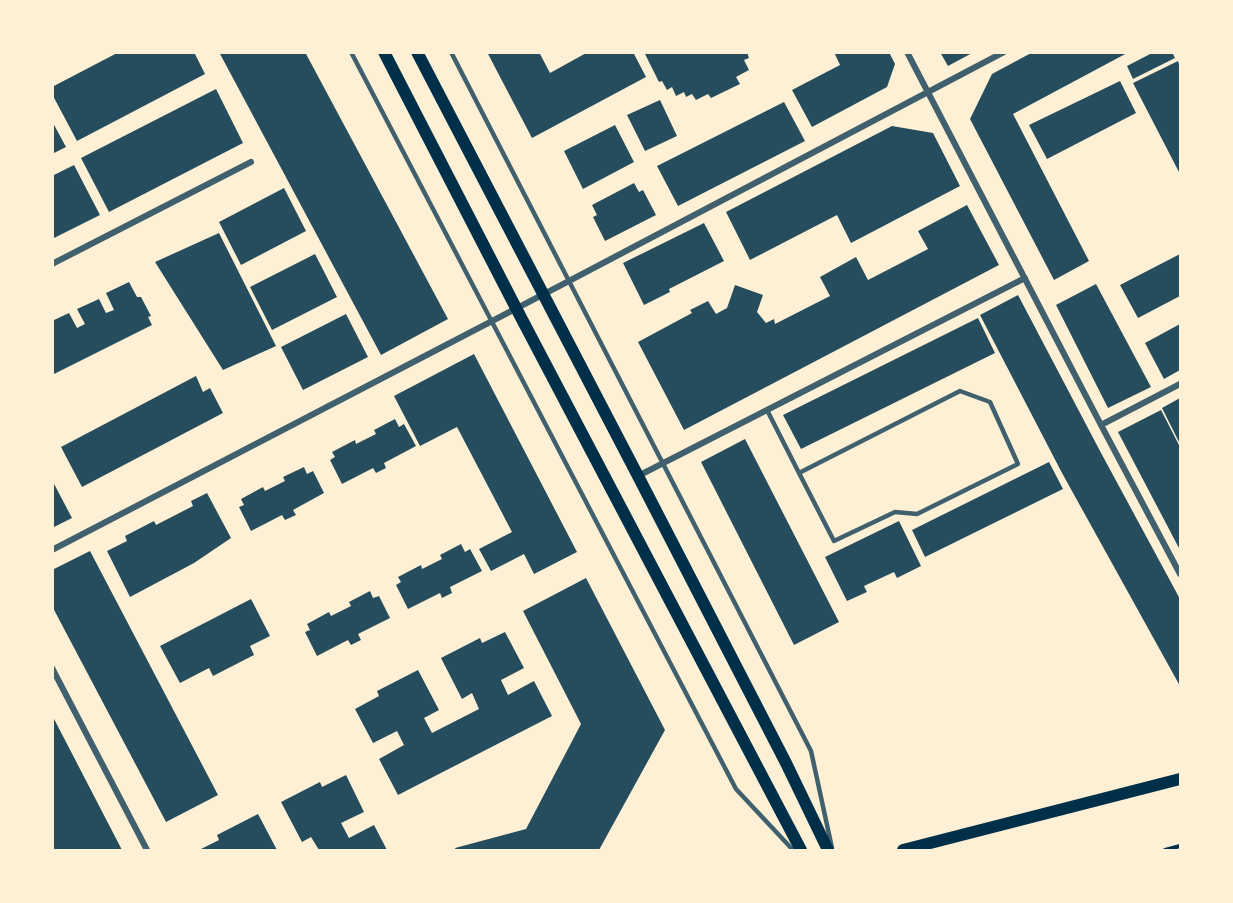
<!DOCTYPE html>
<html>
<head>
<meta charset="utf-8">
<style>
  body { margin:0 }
  #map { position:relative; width:1233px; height:903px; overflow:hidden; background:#fdf0d5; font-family:"Archivo Narrow",sans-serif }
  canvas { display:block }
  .frame { position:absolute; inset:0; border:54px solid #fdf0d5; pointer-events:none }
</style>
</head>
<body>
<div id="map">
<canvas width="1233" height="903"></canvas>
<div class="frame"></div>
</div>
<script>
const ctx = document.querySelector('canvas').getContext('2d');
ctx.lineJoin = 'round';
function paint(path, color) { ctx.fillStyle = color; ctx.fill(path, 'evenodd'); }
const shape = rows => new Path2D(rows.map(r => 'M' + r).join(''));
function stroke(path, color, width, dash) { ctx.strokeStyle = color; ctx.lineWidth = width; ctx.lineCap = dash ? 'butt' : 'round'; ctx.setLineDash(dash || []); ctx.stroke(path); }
const building = shape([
  [119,52,194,52,205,74,77,141,52,94,52,87],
  [219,52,305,52,448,319,381,355],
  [487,52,539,52,550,73,588,52,633,52,646,77,532,138],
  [644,52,682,52,683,54,687,52,747,52,749,58,744,60,749,70,736,77,740,84,711,98,708,94,696,100,692,94,686,97,684,92,676,96,672,87,667,90,662,81,659,82],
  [834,52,889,52,895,64,887,87,812,127,792,90,840,65],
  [940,52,974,52,948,66],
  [1033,52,1129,52,1013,114,1089,261,1054,280,970,119,992,74],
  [1154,52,1172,52,1175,58,1133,79,1127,66],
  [1178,61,1180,67,1180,174,1133,83],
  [1120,81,1136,113,1047,159,1029,125],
  [216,89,243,143,109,212,81,158],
  [660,100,677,136,645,151,627,115],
  [784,102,805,141,678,206,657,166],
  [52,121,66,147,52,154],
  [615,125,634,162,583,189,564,151],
  [892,126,933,133,960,186,851,243,837,215,750,260,726,212],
  [74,165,100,215,52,239,52,176],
  [634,183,639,192,643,190,656,215,605,241,593,217,597,215,592,205],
  [284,188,306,231,241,265,219,222],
  [967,205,999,265,684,430,638,342,692,313,690,310,708,301,716,314,727,308,735,285,763,295,757,312,766,323,774,319,775,324,830,296,820,277,856,257,868,280,928,249,918,231],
  [704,223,724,261,669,289,670,292,644,305,623,263],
  [219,233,276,346,223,370,155,262],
  [315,254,337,297,272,330,250,287],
  [1180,254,1180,296,1138,318,1120,285],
  [129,282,137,297,141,297,151,316,148,317,152,325,52,375,52,343,54,342,52,338,52,321,69,313,77,328,85,324,77,309,99,299,106,313,114,310,106,293],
  [1096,284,1151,387,1108,408,1056,305],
  [1018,295,1100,451,1180,599,1180,686,1062,473,980,315],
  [346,314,368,357,303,390,281,347],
  [978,318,995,353,801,449,783,415],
  [1180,324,1180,370,1164,379,1145,343],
  [474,354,577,552,534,574,524,554,491,571,479,549,512,532,457,427,420,446,394,396],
  [196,376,203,392,210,388,223,413,82,487,61,447],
  [1180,398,1180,444,1162,408],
  [1161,410,1180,447,1180,550,1118,432],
  [395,419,399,427,404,424,416,446,384,463,386,468,376,473,373,468,342,484,330,460,335,457,332,452,355,440,356,444,376,434,374,430],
  [745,439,839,622,794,645,701,462],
  [1049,462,1063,489,925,557,912,530],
  [304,467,307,474,313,471,324,493,293,510,296,515,285,520,282,515,251,531,239,507,244,505,241,499,263,487,265,491,285,481,283,477],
  [52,480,72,518,52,528],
  [207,493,231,538,194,563,130,597,107,551,127,541,125,536,154,521,156,525,193,506,191,501],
  [899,521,921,566,897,578,894,572,864,586,867,592,847,601,825,557],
  [461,544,465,552,470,549,482,571,450,587,452,593,442,598,440,593,408,609,396,585,401,582,398,577,421,565,422,569,442,559,440,555],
  [90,551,218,795,166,822,52,606,52,570],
  [586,578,665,730,599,850,456,850,455,848,526,829,581,724,523,611],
  [370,591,373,598,379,596,390,618,358,634,361,640,351,645,348,640,317,656,305,632,310,630,307,624,329,612,331,616,351,606,349,602],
  [251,599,270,636,250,646,254,655,213,676,209,668,180,683,160,646],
  [505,632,524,668,501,680,508,695,534,681,552,716,398,795,379,759,404,745,397,731,373,743,355,709,379,696,377,691,418,670,439,710,424,718,432,733,479,709,472,693,462,699,441,658,480,638,482,643],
  [52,715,122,850,55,850,52,846],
  [346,775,364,812,341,823,349,838,374,825,387,850,319,850,311,837,302,842,281,802,320,782,322,787],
  [258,814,277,850,199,850,219,840,217,835]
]);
const path = shape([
  [1165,850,1180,846]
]);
const service = shape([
  [351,52,736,789,793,850],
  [451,52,811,751,832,848],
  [767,410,799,473,834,541,895,512,917,514,1018,464,990,402,960,391,799,473]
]);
const minor = shape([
  [907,52,1101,425,1180,574],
  [52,264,251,162],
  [1101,425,1180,384],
  [638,476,1025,278],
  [52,550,569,281,1004,52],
  [52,668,147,850]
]);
const secondary = shape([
  [384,52,516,308,801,850],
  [417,52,638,476,786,763,828,850],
  [903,850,1180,779]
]);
paint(building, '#264d5e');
stroke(path, '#003049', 4);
stroke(service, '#3f606c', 4.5);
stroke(minor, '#3f606c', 6);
stroke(secondary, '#003049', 12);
</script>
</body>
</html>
